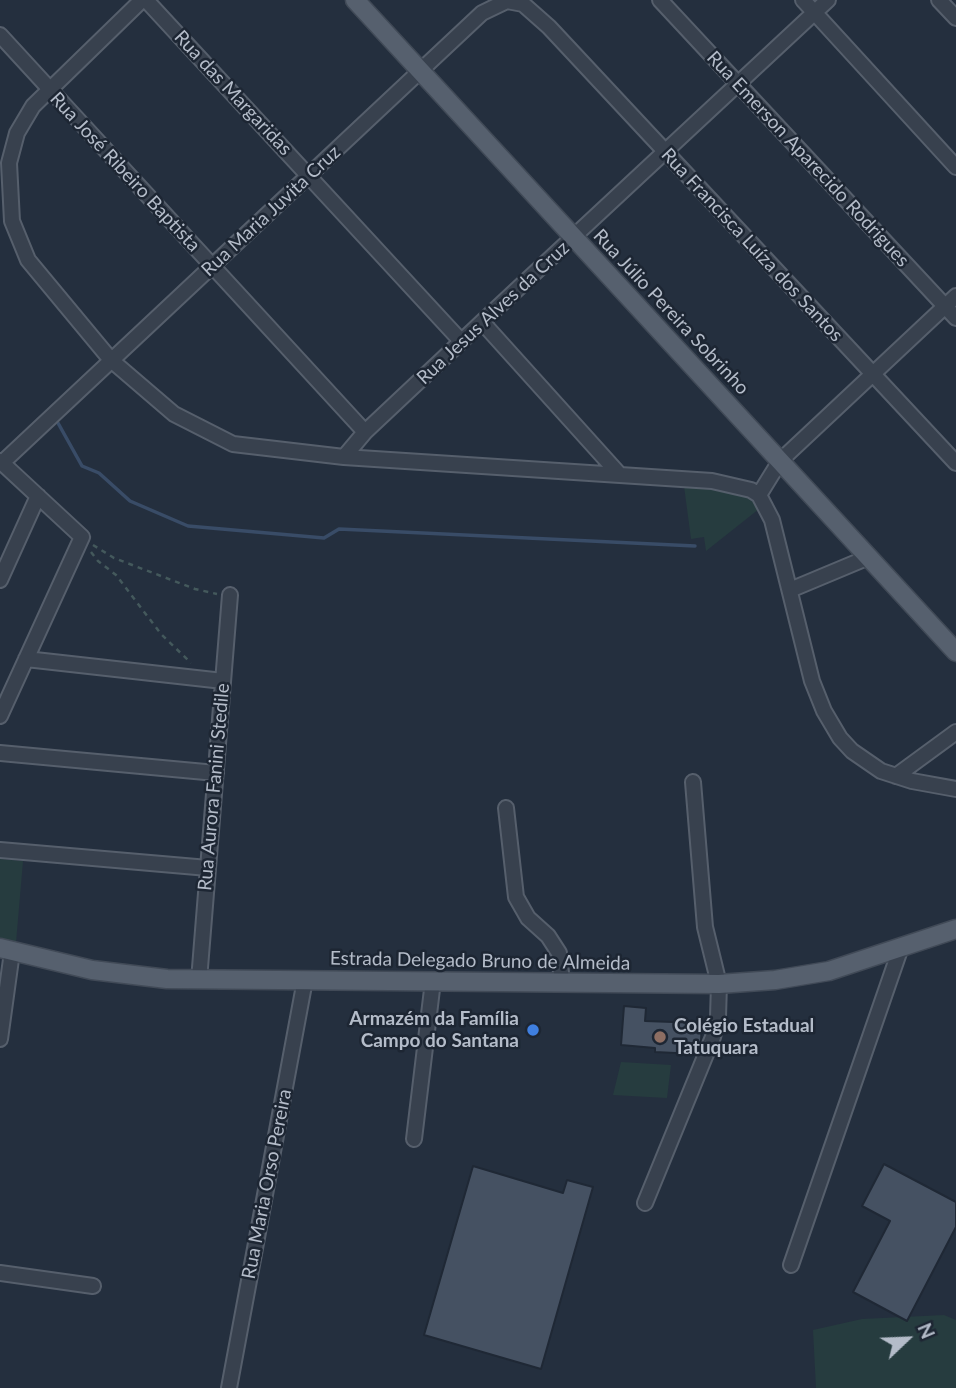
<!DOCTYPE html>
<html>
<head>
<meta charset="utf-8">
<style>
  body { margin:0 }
  #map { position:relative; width:956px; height:1388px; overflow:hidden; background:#242f3e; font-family:Lato,sans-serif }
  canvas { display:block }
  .north { position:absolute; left:872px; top:1304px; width:70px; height:70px; -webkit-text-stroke:5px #1d2633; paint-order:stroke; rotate:67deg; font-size:19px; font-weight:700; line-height:28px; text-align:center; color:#b4bcc9 }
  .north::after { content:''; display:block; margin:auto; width:24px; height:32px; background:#b4bcc9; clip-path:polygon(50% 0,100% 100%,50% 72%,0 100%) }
</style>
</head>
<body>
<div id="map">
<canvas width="956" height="1388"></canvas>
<div class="north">N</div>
</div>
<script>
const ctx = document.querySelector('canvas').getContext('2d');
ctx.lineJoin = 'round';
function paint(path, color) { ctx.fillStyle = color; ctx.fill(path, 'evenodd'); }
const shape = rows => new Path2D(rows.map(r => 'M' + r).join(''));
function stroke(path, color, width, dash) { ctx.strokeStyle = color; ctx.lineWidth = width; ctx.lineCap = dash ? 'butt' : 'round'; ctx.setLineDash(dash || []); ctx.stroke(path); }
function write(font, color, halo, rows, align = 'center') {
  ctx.font = font + ' Lato,sans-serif'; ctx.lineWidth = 5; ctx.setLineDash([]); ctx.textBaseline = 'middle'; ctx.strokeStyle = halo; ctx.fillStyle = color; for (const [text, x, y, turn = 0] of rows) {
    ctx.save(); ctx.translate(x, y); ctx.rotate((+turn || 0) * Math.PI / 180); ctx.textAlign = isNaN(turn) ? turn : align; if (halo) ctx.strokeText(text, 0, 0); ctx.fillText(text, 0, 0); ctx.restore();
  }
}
const green = shape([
  [684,486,739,493,749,497,759,509,706,551,704,537,691,539],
  [0,859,23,861,16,943,0,938],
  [621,1062,671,1065,667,1098,613,1095],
  [944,1315,956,1320,956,1388,816,1388,813,1330,862,1319]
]);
const stream = shape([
  [58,423,82,466,99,473,130,501,188,526,324,538,339,529,695,546]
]);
const building = shape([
  [624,1006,646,1008,645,1021,702,1023,701,1041,695,1054,655,1052,655,1048,621,1045,624,1006],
  [884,1164,956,1202,956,1227,907,1321,853,1292,890,1221,862,1206,884,1164],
  [473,1166,563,1193,567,1180,593,1187,541,1369,424,1335,473,1166]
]);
const path = shape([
  [93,545,114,558,195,589,217,594],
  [91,552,98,561,116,575,161,634,191,663]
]);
const minor = shape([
  [142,0,33,106,17,133,9,163,12,221,28,260,111,360,174,414,233,444,344,457,712,481,751,490,759,495,772,520,812,681,824,711,840,738,852,751,881,771,912,781,956,789],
  [146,0,461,341],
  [660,0,956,318],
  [803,0,956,167],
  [939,0,956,18],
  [0,35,365,432],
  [482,322,619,474],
  [344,457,365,432,482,322,828,0],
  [0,461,82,537,0,716],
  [2,463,482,13,507,1,523,4,549,27,956,463],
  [759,495,780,461,956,296],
  [0,580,38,496],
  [790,590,869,557],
  [26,659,223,681],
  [0,753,216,773],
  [896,776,956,732],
  [506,808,516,897,528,918,548,936,559,953,562,983],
  [0,850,208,868],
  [199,980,230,595],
  [0,1039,12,952],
  [414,1139,433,981],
  [645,1203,713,1037,718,1017,719,984,705,927,693,782],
  [791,1265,900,950],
  [0,1273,93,1286],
  [229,1388,305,980]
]);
const major = shape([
  [355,0,956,652],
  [0,948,92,970,167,979,719,984,775,980,829,971,956,929]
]);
const markers = [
  [533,1030,7,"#3f7fe0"],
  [660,1037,7,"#8d6e63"]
];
const streetNames = [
  ["Rua das Margaridas",233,93,47],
  ["Rua Emerson Aparecido Rodrigues",808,159,47],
  ["Rua José Ribeiro Baptista",125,172,47],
  ["Rua Maria Juvita Cruz",271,211,-43],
  ["Rua Francisca Luíza dos Santos",752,245,47],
  ["Rua Júlio Pereira Sobrinho",671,312,47],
  ["Rua Jesus Alves da Cruz",493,313,-43],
  ["Rua Aurora Fanini Stedile",214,787,-85],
  ["Estrada Delegado Bruno de Almeida",480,961,1],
  ["Rua Maria Orso Pereira",267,1184,-79]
];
const poiNames = [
  ["Armazém da Família",519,1019],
  ["Campo do Santana",519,1041],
  ["Colégio Estadual",674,1026,"left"],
  ["Tatuquara",674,1048,"left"]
];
paint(green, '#263c3f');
stroke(stream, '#394c67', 3.5);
paint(building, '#455162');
stroke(building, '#1f2835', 2);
stroke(minor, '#565f6c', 18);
stroke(major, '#414a57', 21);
stroke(path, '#44595c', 2.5, [5, 5]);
stroke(minor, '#38414e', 14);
stroke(major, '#56606e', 18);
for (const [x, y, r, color] of markers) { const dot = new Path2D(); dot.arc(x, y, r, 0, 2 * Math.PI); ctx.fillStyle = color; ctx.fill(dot); stroke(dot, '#1d2633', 2.5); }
write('19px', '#b4bcc9', '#1d2633', streetNames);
write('bold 19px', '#b4bcc9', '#1d2633', poiNames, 'right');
</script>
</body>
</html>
